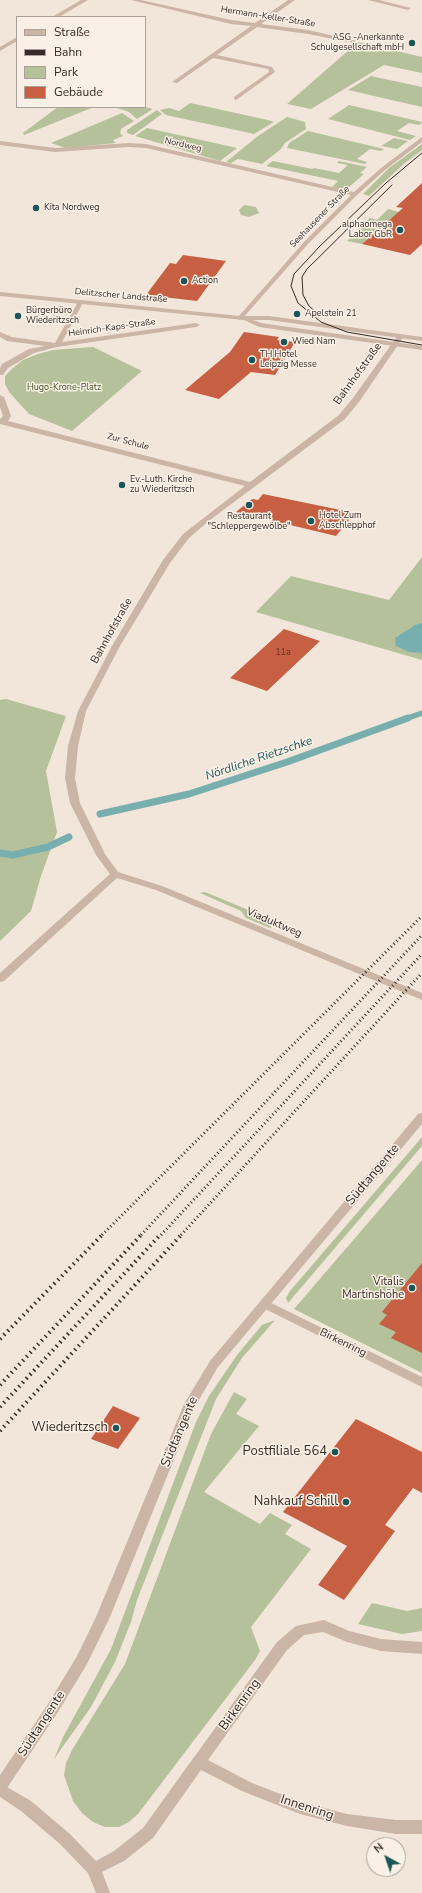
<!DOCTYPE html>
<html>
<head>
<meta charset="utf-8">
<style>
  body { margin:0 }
  #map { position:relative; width:422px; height:1893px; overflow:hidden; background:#f2e6da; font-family:"Nunito Sans",sans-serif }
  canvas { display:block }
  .legend { position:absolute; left:16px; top:16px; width:130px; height:92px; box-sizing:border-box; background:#f9f0e6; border:1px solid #aba19a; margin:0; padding:5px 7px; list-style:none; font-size:12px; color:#362b27 }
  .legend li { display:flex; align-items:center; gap:8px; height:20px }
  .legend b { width:20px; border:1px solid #aba19a }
  .north { position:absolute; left:366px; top:1837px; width:40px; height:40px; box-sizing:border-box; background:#f9f0e6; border:1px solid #aba19a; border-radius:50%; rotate:320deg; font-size:11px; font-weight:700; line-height:16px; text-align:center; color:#362b27 }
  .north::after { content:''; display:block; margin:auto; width:14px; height:18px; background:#1c5558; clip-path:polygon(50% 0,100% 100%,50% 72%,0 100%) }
</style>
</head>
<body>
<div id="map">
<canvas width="422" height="1893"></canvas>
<ul class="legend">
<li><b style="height:5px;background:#cab5a6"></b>Straße</li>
<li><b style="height:5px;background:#362b27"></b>Bahn</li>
<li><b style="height:11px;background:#b5c19a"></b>Park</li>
<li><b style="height:11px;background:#c75f43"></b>Gebäude</li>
</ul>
<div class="north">N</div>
</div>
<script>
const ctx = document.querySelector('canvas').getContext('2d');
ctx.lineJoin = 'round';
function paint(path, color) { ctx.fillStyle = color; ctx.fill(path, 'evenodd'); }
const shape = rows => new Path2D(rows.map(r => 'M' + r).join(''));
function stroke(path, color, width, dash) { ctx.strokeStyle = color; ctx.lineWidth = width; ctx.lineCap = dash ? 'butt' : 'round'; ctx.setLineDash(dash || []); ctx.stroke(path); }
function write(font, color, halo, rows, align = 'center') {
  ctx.font = font + ' "Nunito Sans",sans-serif'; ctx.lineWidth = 3; ctx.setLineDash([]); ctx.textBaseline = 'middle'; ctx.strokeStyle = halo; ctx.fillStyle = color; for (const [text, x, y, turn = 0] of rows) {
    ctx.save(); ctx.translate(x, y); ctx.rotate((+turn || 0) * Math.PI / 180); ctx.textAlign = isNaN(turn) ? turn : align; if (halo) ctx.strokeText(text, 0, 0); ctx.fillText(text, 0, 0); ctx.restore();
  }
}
const green = shape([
  [358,42,422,57,422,73,384,65,311,109,287,104],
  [371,76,422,87,422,107,348,90],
  [190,103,268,120,274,122,254,134,166,115,160,110,169,108,179,111],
  [349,105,422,122,422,123,419,125,409,123,397,131,416,136,410,140,328,119],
  [58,107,94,107,24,135,23,133],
  [114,107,145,107,153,109,137,119,129,112],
  [157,110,162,114,133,135,127,133,127,130],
  [122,113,134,121,121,129,120,133,123,136,113,140,116,143,66,148,51,143],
  [287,117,305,122,306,129,285,143,281,149,262,164,238,159,231,163,226,162,258,136],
  [147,128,237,148,220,161,135,136],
  [308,131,384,149,381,151,370,149,357,159,367,162,365,164,287,148,289,143],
  [394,138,408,141,397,149,381,146],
  [422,144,422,150,405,163,369,196,363,194,389,168],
  [273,161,312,169,314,168,339,173,348,165,337,163,339,161,367,167,360,173,364,174,348,188,343,189,332,187,338,181,266,166],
  [244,205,256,207,259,213,249,217,241,215,239,210],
  [388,209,399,212,362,244,347,241,370,218,377,220],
  [93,347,142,371,72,431,29,414,9,392,5,384,5,376,13,368,23,360,38,354,53,350],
  [422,557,422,660,256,612,291,576,389,600],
  [6,699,66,716,46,771,57,832,41,876,31,911,0,941,0,700],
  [205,892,277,922,270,928,246,918,241,911,200,893],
  [422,1137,422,1146,288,1303,286,1298,290,1291],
  [422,1160,422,1373,294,1309],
  [275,1320,242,1358,216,1399,137,1600,131,1622,115,1662,91,1707,54,1759,63,1737,111,1649,196,1422,209,1396,237,1355,262,1325],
  [234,1392,247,1399,236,1414,259,1426,204,1492,260,1524,270,1513,292,1525,285,1534,311,1549,251,1627,260,1651,255,1660,138,1814,129,1822,119,1827,105,1827,93,1822,82,1813,73,1801,64,1775,66,1763,72,1750,125,1664,211,1434],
  [372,1603,407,1611,422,1608,422,1631,402,1634,358,1624]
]);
const water = shape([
  [422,623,422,653,409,652,396,646,395,638,415,625]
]);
const streamFar1 = shape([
  [405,719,422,713]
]);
const stream = shape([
  [100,814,189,794,287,762,408,718],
  [0,853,13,855,48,847,69,837]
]);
const building = shape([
  [422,183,422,244,410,255,362,244,403,208,396,207],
  [183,255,226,261,197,301,146,295,170,263,176,264],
  [244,332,279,337,277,340,295,342,275,375,251,372,219,399,185,390,230,352],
  [263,494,355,513,336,536,236,512,252,499,258,500],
  [284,629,320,641,267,691,230,678],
  [422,1263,422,1353,391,1338,396,1332,379,1324,387,1315,382,1312],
  [113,1406,140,1418,118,1449,91,1439],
  [356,1419,422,1452,422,1493,413,1488,385,1525,395,1531,344,1600,318,1585,347,1546,283,1512]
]);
const minor = shape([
  [81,0,88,0,59,17,52,17,81,0],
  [131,0,141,0,231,20,255,23,288,0,295,0,261,24,308,30,357,41,354,43,308,34,257,27,217,55,272,67,275,72,236,100,234,99,234,97,269,72,268,69,213,58,177,83,172,82,251,26,231,24,131,0],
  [368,0,379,0,411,8,408,10,368,0],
  [17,37,17,41,0,51,0,47,17,37],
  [422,137,422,142,385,170,357,195,308,244,242,319,240,320,238,319,238,317,304,242,351,195,146,148,129,147,55,152,0,145,0,141,55,148,129,143,146,144,354,192,381,168,422,137],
  [79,300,84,301,62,342,196,323,200,325,196,327,57,347,34,353,8,368,3,375,0,375,0,368,2,364,29,349,45,346,7,341,0,337,0,332,12,337,55,343,79,300],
  [398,335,404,336,359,402,345,419,210,520,189,538,170,563,120,646,86,711,78,746,75,778,80,803,105,854,118,872,162,886,422,993,422,1000,156,890,117,878,4,981,0,982,0,973,110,874,96,855,70,803,65,778,68,746,78,711,112,646,163,560,183,534,245,486,0,424,0,419,3,416,0,407,0,395,4,397,11,416,8,421,250,482,339,415,353,398,398,335],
  [265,1300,422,1377,422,1387,261,1307,259,1304,261,1301,265,1300],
  [324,1620,349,1631,381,1639,422,1642,422,1654,381,1651,347,1642,323,1632,304,1635,287,1650,208,1760,252,1783,301,1802,347,1814,396,1820,422,1820,422,1834,396,1834,347,1826,300,1814,242,1791,201,1770,153,1838,124,1861,102,1872,110,1893,96,1893,88,1873,60,1844,21,1811,0,1797,0,1783,31,1801,70,1834,96,1861,114,1851,143,1828,277,1642,296,1626,324,1620]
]);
const tertiary = shape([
  [0,292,240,316,269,316,422,337,422,341,269,320,253,320,261,323,422,346,422,350,259,327,244,320,0,296,0,292],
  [422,1113,422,1124,218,1367,196,1405,110,1617,87,1664,58,1712,5,1791,0,1793,0,1775,48,1704,77,1656,96,1617,184,1404,210,1361,418,1114,422,1113]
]);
const tram = shape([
  [422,153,386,183,320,246,294,274,291,286,298,303,321,322,347,332,422,345],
  [317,313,309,306,303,295,302,277,307,269,392,185]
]);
const railFar1 = shape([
  [102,1235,422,916],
  [141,1235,422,935],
  [161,1235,422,954],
  [181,1235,422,973]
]);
const rail = shape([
  [0,1339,103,1234],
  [0,1385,142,1234],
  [0,1407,161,1234],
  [0,1431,182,1234]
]);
const markers = [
  [412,43,4,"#1c5558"],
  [36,208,4,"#1c5558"],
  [400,230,4,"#1c5558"],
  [184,281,4,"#1c5558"],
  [297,314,4,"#1c5558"],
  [18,316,4,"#1c5558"],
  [284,342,4,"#1c5558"],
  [252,360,4,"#1c5558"],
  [122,485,4,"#1c5558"],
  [249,505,4,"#1c5558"],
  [311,521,4,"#1c5558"],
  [412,1288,4,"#1c5558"],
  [116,1428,4,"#1c5558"],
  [335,1452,4,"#1c5558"],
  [346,1502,4,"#1c5558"]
];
const farStreetnames = [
  ["Hermann-Keller-Straße",268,17,9],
  ["Nordweg",183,145,13],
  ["Seehausener Straße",320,217,-46],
  ["Delitzscher Landstraße",121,296,5],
  ["Heinrich-Kaps-Straße",112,328,-8],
  ["Zur Schule",128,442,15]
];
const farPoinames = [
  ["ASG -Anerkannte",404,38,"right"],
  ["Schulgesellschaft mbH",404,48,"right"],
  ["Kita Nordweg",44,208],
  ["alphaomega",392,225,"right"],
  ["Labor GbR",392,235,"right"],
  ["Action",192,281],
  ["Bürgerbüro",26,311],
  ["Wiederitzsch",26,321],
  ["Apelstein 21",305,314],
  ["Wied Nam",292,342],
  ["TH Hotel",260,355],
  ["Leipzig Messe",260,365],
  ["Ev.-Luth. Kirche",130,480],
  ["zu Wiederitzsch",130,490],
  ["Hotel Zum",319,516],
  ["Abschlepphof",319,526],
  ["Restaurant",249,517,"center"],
  ["\"Schleppergewölbe\"",249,527,"center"]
];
const farParknames = [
  ["Hugo-Krone-Platz",64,388]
];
const numberNames = [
  ["11a",283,653]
];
const streetNames = [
  ["Bahnhofstraße",358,374,-54],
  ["Bahnhofstraße",112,631,-61],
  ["Viaduktweg",274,923,23],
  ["Birkenring",343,1343,26]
];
const poiNames = [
  ["Vitalis",404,1282],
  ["Martinshöhe",404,1295]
];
const waterNames = [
  ["Nördliche Rietzschke",259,759,-19]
];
const nearStreetnames = [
  ["Südtangente",373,1175,-50],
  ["Südtangente",180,1432,-67],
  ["Birkenring",240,1705,-54],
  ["Südtangente",42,1724,-57],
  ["Innenring",307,1808,18]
];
const nearPoinames = [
  ["Wiederitzsch",108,1428],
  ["Postfiliale 564",327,1452],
  ["Nahkauf Schill",338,1502]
];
paint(green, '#b5c19a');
paint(water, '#79aeaf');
stroke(streamFar1, '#79aeaf', 5.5);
stroke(stream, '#79aeaf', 7);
paint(building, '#c75f43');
paint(minor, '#cab5a6');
paint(tertiary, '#cab5a6');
stroke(tram, '#362b27', 1);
stroke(railFar1, '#362b27', 3, [1, 3]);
stroke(rail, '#362b27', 4, [1.5, 4]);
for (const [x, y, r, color] of markers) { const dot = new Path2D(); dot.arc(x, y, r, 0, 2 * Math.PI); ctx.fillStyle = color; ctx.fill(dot); stroke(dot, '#f9f0e6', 1.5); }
write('9px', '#362b27', '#f9f0e6', farStreetnames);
write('9px', '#362b27', '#f9f0e6', farPoinames, 'left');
write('9px', '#46542a', '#f9f0e6', farParknames);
write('9px', '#5a382e', null, numberNames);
write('11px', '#362b27', '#f9f0e6', streetNames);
write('11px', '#362b27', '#f9f0e6', poiNames, 'right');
write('italic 12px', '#1c5558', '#f9f0e6', waterNames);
write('13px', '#362b27', '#f9f0e6', nearStreetnames);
write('13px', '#362b27', '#f9f0e6', nearPoinames, 'right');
</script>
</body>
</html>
